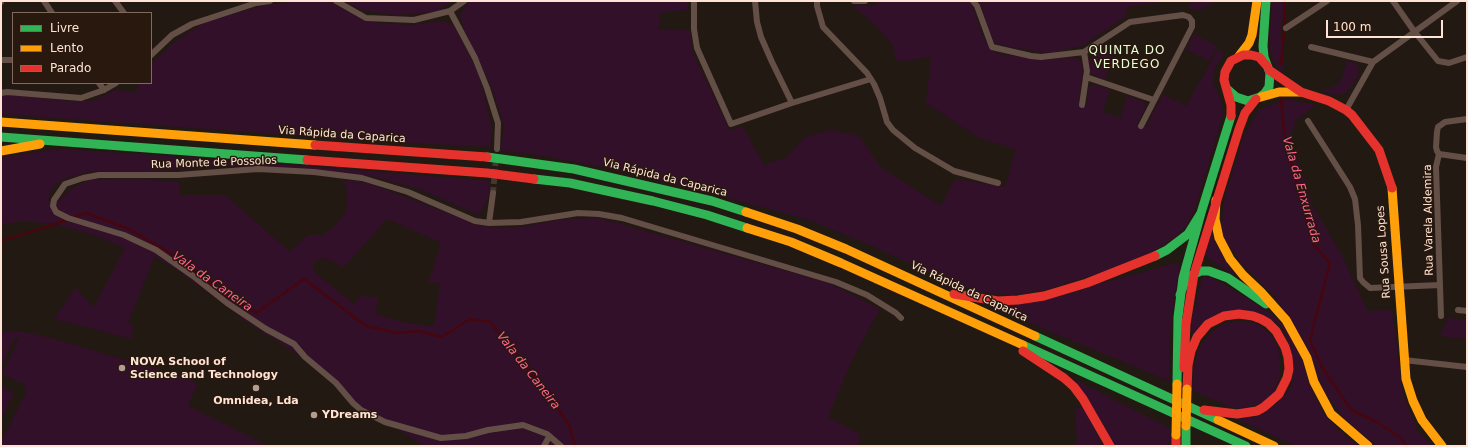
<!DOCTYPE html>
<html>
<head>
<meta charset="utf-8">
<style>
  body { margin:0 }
  #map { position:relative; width:1468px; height:447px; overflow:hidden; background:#231913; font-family:"DejaVu Sans",sans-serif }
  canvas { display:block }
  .frame { position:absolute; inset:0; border:2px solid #ffe4d5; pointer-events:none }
  .legend { position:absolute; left:12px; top:12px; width:140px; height:72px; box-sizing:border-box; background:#29180d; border:1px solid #7f6a5d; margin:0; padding:5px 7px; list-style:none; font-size:12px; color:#ffe4d5 }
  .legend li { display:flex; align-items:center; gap:8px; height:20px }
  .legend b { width:20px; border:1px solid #7f6a5d }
  .scale { position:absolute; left:1326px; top:20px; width:117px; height:18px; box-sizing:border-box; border:2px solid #ffe4d5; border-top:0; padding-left:5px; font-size:12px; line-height:14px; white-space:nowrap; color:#ffe4d5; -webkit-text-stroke:3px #29180d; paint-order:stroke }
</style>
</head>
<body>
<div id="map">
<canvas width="1468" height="447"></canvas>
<div class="frame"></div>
<ul class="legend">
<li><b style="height:5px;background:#30b455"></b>Livre</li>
<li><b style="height:5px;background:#ff9f0a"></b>Lento</li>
<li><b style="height:5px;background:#e5322d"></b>Parado</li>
</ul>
<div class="scale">100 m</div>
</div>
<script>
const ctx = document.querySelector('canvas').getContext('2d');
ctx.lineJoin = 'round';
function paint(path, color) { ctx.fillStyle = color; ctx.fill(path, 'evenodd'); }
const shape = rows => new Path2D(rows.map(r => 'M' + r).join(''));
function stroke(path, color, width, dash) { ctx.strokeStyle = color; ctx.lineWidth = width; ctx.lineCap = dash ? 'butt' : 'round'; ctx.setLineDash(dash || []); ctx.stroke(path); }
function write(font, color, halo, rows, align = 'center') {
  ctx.font = font + ' "DejaVu Sans",sans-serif'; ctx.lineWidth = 3; ctx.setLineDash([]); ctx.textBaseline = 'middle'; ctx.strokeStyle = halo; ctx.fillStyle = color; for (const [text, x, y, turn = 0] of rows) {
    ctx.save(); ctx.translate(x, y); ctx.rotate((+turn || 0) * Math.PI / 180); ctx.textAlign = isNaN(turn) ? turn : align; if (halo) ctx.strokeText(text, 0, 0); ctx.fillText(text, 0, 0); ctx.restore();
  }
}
const green = shape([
  [296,1,325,1,333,3,357,17,378,23,411,25,444,21,453,25,478,72,492,128,490,147,357,140,1,114,1,96,10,95,67,101,93,101,115,90,136,93,139,84,138,83,151,83,151,64,173,43,205,22,261,6],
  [344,1,454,1,435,12,394,15,361,10],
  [471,1,688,1,688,10,659,13,659,30,690,29,692,51,730,131,742,126,764,165,787,157,805,137,831,130,859,136,880,167,941,206,955,179,1005,187,1016,149,979,138,926,103,931,57,897,62,893,45,874,24,853,6,873,6,879,1,968,1,972,4,983,38,996,54,1041,59,1077,58,1082,63,1083,71,1078,104,1086,106,1089,88,1091,85,1095,85,1110,90,1103,112,1120,118,1127,96,1144,102,1145,109,1137,124,1146,127,1163,94,1186,106,1219,47,1224,55,1215,67,1213,83,1221,100,1223,114,1196,206,1187,225,1177,236,1154,251,1106,271,1045,290,1011,295,981,292,952,283,870,245,814,222,785,213,608,168,532,154,501,151,504,124,491,86,464,29,460,15,468,2],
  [978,1,1168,1,1128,7,1125,17,1082,46,1048,53,1015,48,997,44,990,35,982,7],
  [1194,1,1215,1,1203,9,1197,10,1190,9,1189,6],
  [1272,1,1285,1,1280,35,1284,49,1283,74,1273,62,1269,46],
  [1194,34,1217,46,1209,61,1186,49],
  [1106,43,1113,54,1105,80,1092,74,1090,70,1090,58,1095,49],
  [1347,61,1355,63,1359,69,1357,78,1350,89,1345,93,1337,95,1319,91,1329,89,1339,83,1342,78],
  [1286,99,1316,105,1296,120,1290,139,1312,204,1343,258,1368,311,1392,310,1403,394,1418,431,1433,446,1377,446,1345,420,1325,393,1314,367,1293,324,1274,296,1241,263,1221,235,1224,200,1243,137,1259,110],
  [62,149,257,162,490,181,488,199,479,215,419,189,377,177,318,170,222,166,162,171,92,171,66,178,52,187,48,201,58,202,69,190,89,180,137,179,179,182,180,195,225,195,290,252,308,235,323,235,335,226,346,212,347,195,346,185,343,180,358,181,373,185,434,208,479,226,513,228,566,219,599,218,829,283,880,309,851,362,828,417,861,435,857,446,424,446,398,429,362,417,334,384,300,356,246,321,179,271,155,256,128,323,133,326,132,339,54,319,75,288,94,307,125,248,99,237,55,224,19,221,1,225,1,157],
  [387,219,441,243,428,284,440,283,434,326,406,323,376,314,378,297,360,296,354,304,313,271,314,262,324,258,344,267],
  [1211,232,1219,249,1229,267,1243,281,1204,255],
  [1176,263,1180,267,1174,297,1170,334,1169,381,994,308,1009,306,1061,296,1094,285],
  [1210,276,1269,312,1282,323,1292,339,1301,357,1312,390,1325,416,1344,435,1359,446,1296,446,1237,419,1255,417,1266,412,1282,399,1292,385,1294,366,1289,343,1281,326,1265,315,1243,309,1222,313,1193,334,1191,323,1202,278],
  [1448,318,1467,320,1467,339,1440,336],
  [1243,321,1255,323,1268,332,1277,344,1280,359,1280,377,1273,393,1262,403,1241,409,1228,406,1192,390,1194,367,1199,348,1211,332,1224,323],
  [6,331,24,332,51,338,191,379,197,385,188,406,268,446,1,446,1,443,26,392,24,384,2,374,19,339,15,338,1,367,1,333],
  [1073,379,1170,428,1171,446,1114,446],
  [1,387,14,393,1,418],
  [1083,406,1099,439,1103,446,1075,446,1077,440,1075,409]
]);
const stream = shape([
  [1281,64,1285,21,1284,1],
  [1281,99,1285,142,1314,245,1330,263,1310,340,1322,367,1351,410,1375,421,1401,438,1406,446],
  [1,241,55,224,86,213,129,229,173,255,224,293,256,313,304,279,366,326,397,333,418,331,442,337,470,319,490,322,519,356,548,395,569,425,575,445,577,446]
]);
const streetTunnel = shape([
  [493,193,496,157]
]);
const street = shape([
  [44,1,52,13],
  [115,1,124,13],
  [336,1,366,18,414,20,450,11,464,1],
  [694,1,694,29,697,48,731,124,792,103,871,79],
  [755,1,757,22,761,37,772,62,792,103],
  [817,1,817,6,823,27,867,73,874,84,880,98,887,122,893,130,915,148,954,171,998,183],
  [854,1,865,1],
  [973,1,977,6,992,47,1031,56,1041,57,1084,52,1130,22,1183,15,1189,17,1192,21,1192,27,1141,126],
  [1393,1,1414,31,1438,61,1449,63,1467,57],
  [1,2,1,1],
  [450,11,475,58,487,88,498,123,497,149],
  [1286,28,1327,1],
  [1311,47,1373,62],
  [151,55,172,35,192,24,256,3,270,1],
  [1,60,13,60],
  [1086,77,1154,100],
  [99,83,104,90],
  [1,93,7,92,81,98,104,90,116,83],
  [1082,105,1087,71,1084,52],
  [1346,110,1373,62,1457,1],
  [1308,121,1350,187,1355,199,1358,225,1360,278,1363,282,1370,288,1440,285],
  [1439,154,1436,167,1441,316],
  [1439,154,1437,151,1436,147,1437,132,1438,127,1445,122,1467,119],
  [1439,154,1467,158],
  [493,193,489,223,475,221,408,192,362,178,314,172,258,169,178,175,99,175,83,178,65,184,54,200,53,206,56,212,68,218,124,235,156,250,193,276,227,303,266,329,294,344,305,357,336,383,353,403,361,410,385,422,441,438,466,436,488,430,523,425,547,434,561,446],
  [489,223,521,222,578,213,599,214,622,218,836,282,867,295,896,313,901,318],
  [1458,310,1467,311],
  [1404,360,1467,367],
  [544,446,549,437]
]);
const fast = shape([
  [1228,90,1236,97,1248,101,1260,97,1265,93,1269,87,1270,73,1264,57,1263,46,1266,1],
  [1,137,307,160],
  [487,157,574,169,712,201,746,212],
  [534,179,570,183,653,201,707,215,747,228],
  [1155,256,1167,250,1188,234,1201,213],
  [1180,295,1184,284,1190,276,1201,271,1209,271,1228,278,1266,304],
  [1035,336,1218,420],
  [1023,345,1246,446],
  [1177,384,1178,317,1183,278,1201,213,1231,116],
  [1186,426,1186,446]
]);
const slow = shape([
  [1239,56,1249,43,1252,35,1257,1],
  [1261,97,1279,92,1300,92],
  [1,122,315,145],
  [1,151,40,144],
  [1392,188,1406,379,1413,401,1422,420,1442,446],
  [1216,200,1215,219,1219,238,1230,259,1243,275,1261,292,1286,320,1307,358,1314,382,1331,414,1368,446],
  [746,212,797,229,846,249,1035,336],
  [747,228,791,242,841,263,1023,345],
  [1218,420,1274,446]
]);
const jam = shape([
  [1269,70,1301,92,1329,101,1346,110,1352,115,1379,150,1392,188],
  [1231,116,1231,105,1224,80,1225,72,1231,61,1243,55,1251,55,1259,57,1267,66],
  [315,145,487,157],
  [307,160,487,173,534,179],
  [954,294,998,301,1018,300,1044,296,1087,283,1155,256],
  [1023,351,1064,378,1074,387,1083,399,1110,446],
  [1184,368,1186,324,1194,274,1239,129,1245,113,1256,99],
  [1187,389,1188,365,1191,351,1197,337,1208,324,1224,316,1239,314,1253,316,1261,319,1268,323,1276,331,1285,347,1288,357,1289,369,1287,378,1279,394,1264,407,1257,411,1237,414,1204,410],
  [1176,435,1176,446]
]);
const slowBridge = shape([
  [1186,426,1187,389],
  [1176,435,1177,384]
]);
const markers = [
  [122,368,4,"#b29d91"],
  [256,388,4,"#b29d91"],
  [314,415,4,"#b29d91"]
];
const streetNames = [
  ["Via Rápida da Caparica",342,135,4],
  ["Rua Monte de Possolos",214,163,-2],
  ["Via Rápida da Caparica",665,178,14],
  ["Rua Varela Aldemira",1429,220,-91],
  ["Rua Sousa Lopes",1384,252,-94],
  ["Via Rápida da Caparica",969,292,25]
];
const poiNames = [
  ["NOVA School of",130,362],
  ["Science and Technology",130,375],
  ["Omnidea, Lda",256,401,"center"],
  ["YDreams",322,415]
];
const neighbourhoodNames = [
  ["QUINTA DO",1127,51],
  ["VERDEGO",1127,65]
];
const waterNames = [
  ["Vala da Enxurrada",1301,190,74],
  ["Vala da Caneira",212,282,35],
  ["Vala da Caneira",528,371,52]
];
paint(green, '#321029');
stroke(stream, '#47060e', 2.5);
stroke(streetTunnel, '#443730', 6, [6, 3]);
stroke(street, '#644f47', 6);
stroke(fast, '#30b455', 9);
stroke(slow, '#ff9f0a', 9);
stroke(jam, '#e5322d', 9);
stroke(slowBridge, '#ff9f0a', 9);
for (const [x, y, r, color] of markers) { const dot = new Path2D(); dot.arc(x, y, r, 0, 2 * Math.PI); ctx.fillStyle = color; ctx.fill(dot); stroke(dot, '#29180d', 1.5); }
write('11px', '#ffe4d5', '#29180d', streetNames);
write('bold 11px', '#ffe4d5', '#29180d', poiNames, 'left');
ctx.letterSpacing = '1px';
write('12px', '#e7ffd7', '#29180d', neighbourhoodNames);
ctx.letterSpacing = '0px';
write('italic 12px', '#ff6393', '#29180d', waterNames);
</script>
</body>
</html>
